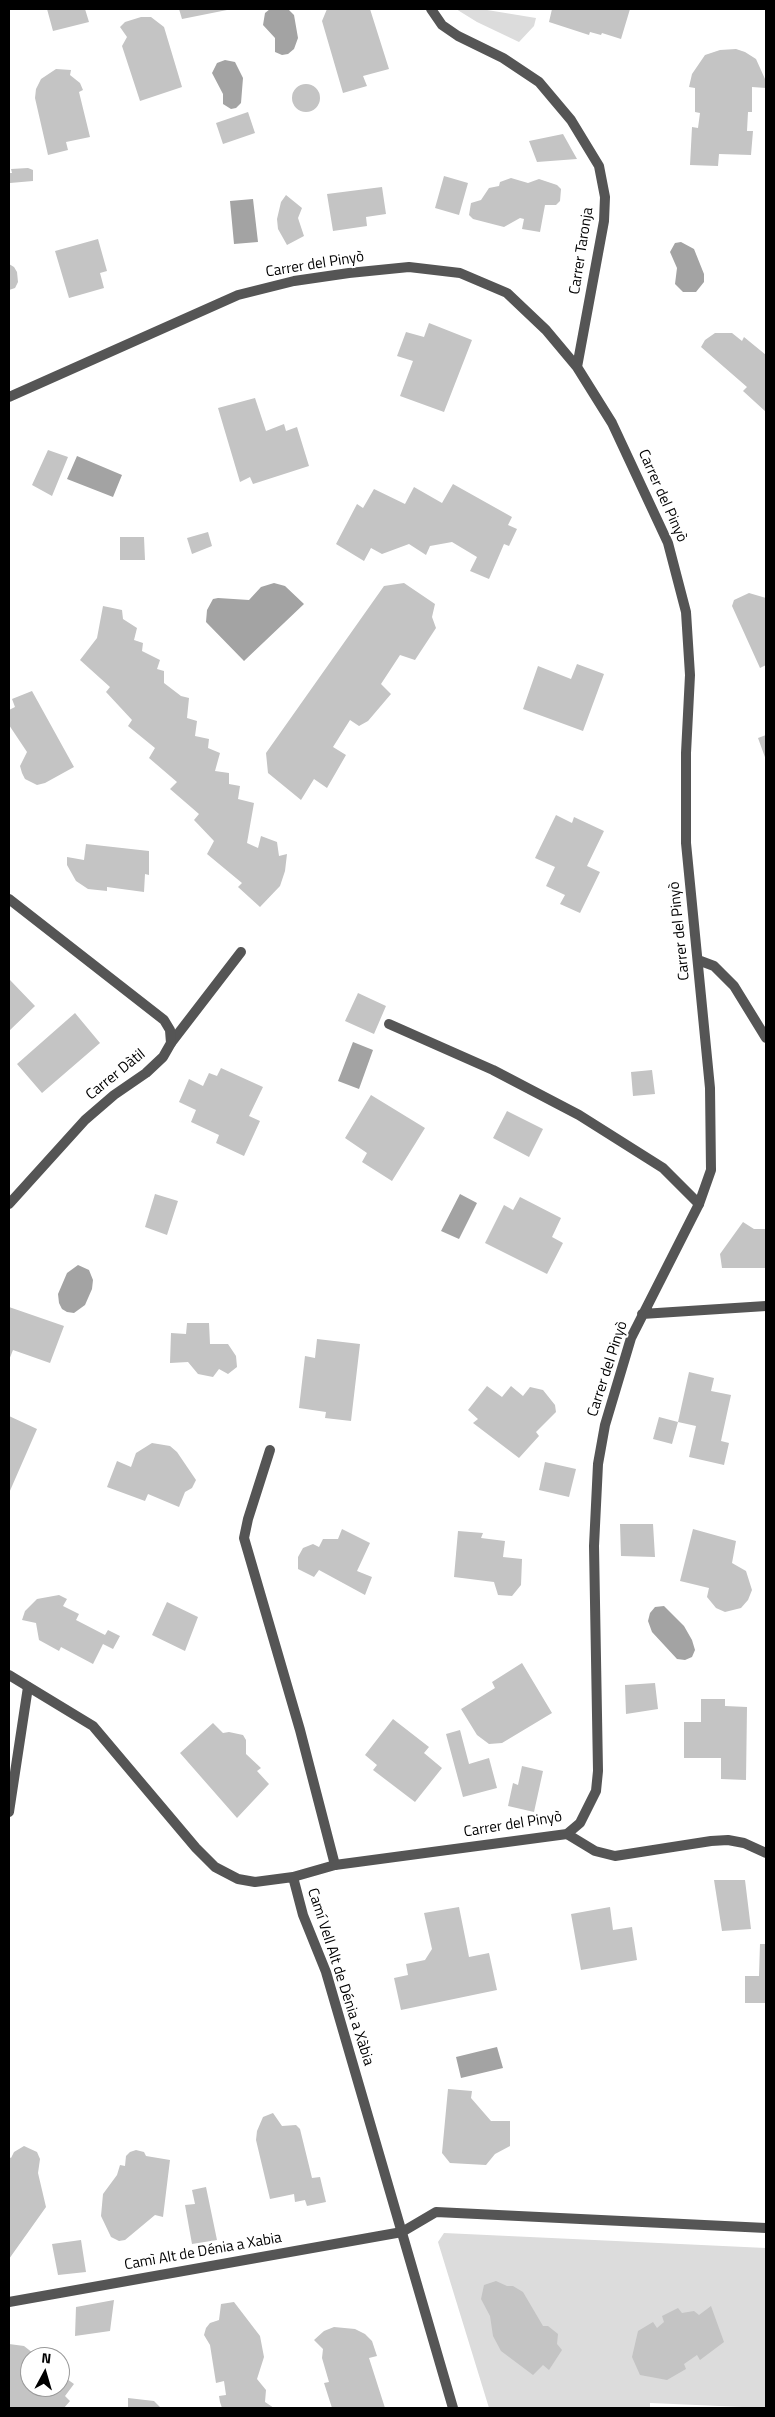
<!DOCTYPE html>
<html>
<head>
<meta charset="utf-8">
<style>
  body { margin:0 }
  #map { position:relative; width:775px; height:2417px; overflow:hidden; background:#fff; font-family:"Titillium Web",sans-serif }
  canvas { display:block }
  .frame { position:absolute; inset:0; border:10px solid #000; pointer-events:none }
  .north { position:absolute; left:20px; top:2347px; width:50px; height:50px; box-sizing:border-box; background:#fff; border:1px solid #999; border-radius:50%; rotate:6deg; font-size:14px; font-weight:700; line-height:20px; text-align:center; color:#000 }
  .north::after { content:''; display:block; margin:auto; width:18px; height:22px; background:#000; clip-path:polygon(50% 0,100% 100%,50% 72%,0 100%) }
</style>
</head>
<body>
<div id="map">
<canvas width="775" height="2417"></canvas>
<div class="frame"></div>
<div class="north">N</div>
</div>
<script>
const ctx = document.querySelector('canvas').getContext('2d');
ctx.lineJoin = 'round';
function paint(path, color) { ctx.fillStyle = color; ctx.fill(path, 'evenodd'); }
const shape = rows => new Path2D(rows.map(r => 'M' + r).join(''));
function stroke(path, color, width, dash) { ctx.strokeStyle = color; ctx.lineWidth = width; ctx.lineCap = dash ? 'butt' : 'round'; ctx.setLineDash(dash || []); ctx.stroke(path); }
function write(font, color, halo, rows, align = 'center') {
  ctx.font = font + ' "Titillium Web",sans-serif'; ctx.lineWidth = 4; ctx.setLineDash([]); ctx.textBaseline = 'middle'; ctx.strokeStyle = halo; ctx.fillStyle = color; for (const [text, x, y, turn = 0] of rows) {
    ctx.save(); ctx.translate(x, y); ctx.rotate((+turn || 0) * Math.PI / 180); ctx.textAlign = isNaN(turn) ? turn : align; if (halo) ctx.strokeText(text, 0, 0); ctx.fillText(text, 0, 0); ctx.restore();
  }
}
const green = shape([
  [456,9,481,9,536,18,534,26,519,42,477,22],
  [444,2233,766,2248,766,2408,650,2403,650,2408,489,2408,438,2242]
]);
const water = shape([
  [270,9,288,9,294,15,298,38,294,49,288,54,282,55,275,52,275,38,263,25,265,13],
  [225,60,235,62,243,78,241,103,236,108,231,109,223,104,223,94,212,73,217,63],
  [253,199,258,242,234,244,230,201],
  [681,242,694,249,704,274,704,282,696,292,683,292,675,284,677,268,670,252,675,243],
  [77,456,122,475,113,497,67,479],
  [274,583,285,586,304,604,244,661,206,622,207,610,213,599,218,598,249,600,261,587],
  [353,1042,373,1050,359,1089,338,1081],
  [460,1194,477,1203,459,1239,441,1231],
  [78,1265,89,1270,93,1280,92,1289,85,1305,74,1313,67,1312,62,1309,59,1303,58,1294,67,1273],
  [664,1606,684,1626,692,1640,695,1650,692,1657,685,1660,677,1659,652,1632,648,1621,650,1613,655,1607],
  [497,2047,503,2068,461,2078,456,2057]
]);
const building = shape([
  [47,9,85,9,89,22,53,31],
  [179,9,232,9,182,19],
  [327,9,370,9,389,69,363,76,367,86,343,93,322,21],
  [552,9,630,9,621,39,602,33,601,35,590,32,589,35,549,22],
  [141,17,151,17,164,27,182,87,140,101,122,46,127,37,120,27,125,22],
  [736,49,745,52,756,59,765,79,766,88,752,87,752,112,748,112,747,131,753,131,751,155,719,154,718,166,690,165,692,127,698,128,700,113,695,112,695,88,689,87,692,74,705,55,720,50],
  [56,69,71,70,70,75,80,83,83,90,79,92,90,137,66,142,68,150,48,155,35,98,36,89,41,79],
  '292 98a14 14 0 1 1 28 0a14 14 0 1 1-28 0Z',
  [248,112,255,133,223,144,216,123],
  [563,134,577,159,537,162,529,141],
  [28,168,33,170,33,181,10,183,9,173,12,173,11,169],
  [444,176,468,183,459,215,435,208],
  [511,178,528,183,539,179,557,185,561,189,560,201,556,205,545,205,540,232,522,229,524,219,520,218,504,227,473,219,469,215,471,203,481,200,489,188,499,186,500,182],
  [382,187,386,214,366,217,367,226,333,231,327,194],
  [286,195,302,208,298,218,304,236,287,245,278,229,277,219,281,202],
  [98,239,107,271,100,273,104,288,69,298,55,251],
  [9,264,14,267,17,272,18,282,15,288,9,290],
  [429,323,472,340,444,412,400,396,413,361,397,356,406,332,424,337],
  [715,333,732,333,742,341,744,337,766,355,766,412,743,391,747,387,701,347,705,340],
  [255,398,266,431,284,424,286,431,297,427,309,466,253,484,250,477,240,482,218,408],
  [48,450,68,457,52,496,32,485],
  [453,484,512,517,508,525,517,529,509,546,504,544,489,579,470,571,477,557,452,542,430,546,426,555,409,544,382,554,371,548,364,561,336,544,357,504,363,508,374,489,405,504,414,487,442,503],
  [208,532,212,546,192,554,187,538],
  [120,537,144,537,145,560,120,560],
  [404,583,435,604,432,617,436,628,415,660,400,655,381,684,391,694,368,721,359,726,350,720,333,747,346,755,327,788,314,779,301,800,268,773,266,753,384,586],
  [749,593,766,598,766,665,760,668,732,606,734,600],
  [103,606,122,610,123,619,137,628,134,640,143,643,142,651,160,660,157,669,164,671,164,683,181,696,189,698,187,718,197,721,195,736,209,739,208,748,220,753,215,771,229,773,229,784,240,786,238,799,254,803,247,843,258,848,261,836,277,842,279,856,287,854,285,871,280,886,260,907,238,887,242,883,207,854,214,841,194,820,199,814,170,789,177,782,149,758,155,748,128,726,132,720,106,692,110,687,80,660,97,638],
  [577,664,604,674,583,731,523,709,538,666,571,679],
  [32,691,74,767,45,783,37,785,25,779,22,773,20,766,27,752,9,725,9,710,15,707,12,699],
  [766,735,766,760,758,738],
  [556,815,572,823,574,817,604,831,587,866,600,872,580,913,560,904,565,895,546,886,555,867,535,858],
  [86,844,149,851,149,875,145,874,144,892,107,887,107,891,88,889,76,881,67,865,67,857,84,860],
  [10,980,35,1006,9,1031,9,981],
  [358,993,386,1006,374,1034,345,1021],
  [75,1013,100,1043,42,1093,17,1064],
  [221,1068,263,1087,249,1116,260,1121,244,1156,216,1143,219,1135,191,1122,196,1110,179,1102,189,1079,203,1086,209,1073,217,1076],
  [652,1070,655,1094,633,1096,631,1072],
  [371,1095,425,1128,392,1181,362,1162,367,1153,345,1138],
  [507,1111,543,1129,529,1157,493,1138],
  [155,1194,178,1201,167,1235,145,1227],
  [520,1197,561,1218,552,1237,563,1243,547,1274,485,1243,504,1205,513,1210],
  [743,1222,754,1229,766,1229,766,1268,722,1268,720,1254],
  [9,1307,64,1326,50,1363,13,1350,9,1360],
  [187,1323,209,1323,210,1344,228,1344,236,1356,237,1367,228,1374,219,1369,213,1377,198,1374,188,1362,170,1363,171,1333,186,1334],
  [317,1339,360,1344,351,1421,325,1418,326,1412,299,1408,305,1356,315,1358],
  [689,1372,714,1378,711,1391,731,1395,721,1441,729,1443,724,1465,689,1457,696,1426,678,1422,672,1444,653,1439,659,1417,678,1422],
  [487,1386,502,1397,511,1386,523,1396,530,1387,543,1390,555,1405,556,1412,536,1432,539,1436,519,1458,473,1423,478,1419,468,1410],
  [9,1416,37,1429,9,1493],
  [152,1443,170,1446,177,1452,196,1480,192,1488,185,1492,179,1507,148,1494,145,1501,107,1487,117,1461,131,1467,136,1453],
  [545,1462,576,1469,569,1497,539,1490],
  [620,1524,653,1524,655,1557,621,1556],
  [342,1529,370,1543,357,1571,372,1577,365,1595,319,1570,314,1577,298,1569,298,1557,303,1548,313,1544,319,1547,323,1539,338,1539],
  [693,1529,736,1541,732,1563,746,1571,752,1590,748,1600,741,1608,725,1612,716,1608,707,1597,709,1588,680,1581],
  [458,1531,483,1533,481,1538,505,1541,503,1557,522,1559,521,1585,512,1596,498,1595,494,1582,454,1577],
  [59,1595,67,1599,63,1606,79,1614,76,1620,105,1635,108,1630,120,1636,113,1649,103,1644,93,1664,61,1647,59,1651,39,1640,36,1623,22,1620,25,1611,37,1599],
  [167,1602,198,1617,185,1651,152,1635],
  [522,1663,552,1713,502,1743,489,1744,477,1735,461,1709,495,1688,492,1682],
  [655,1683,658,1709,626,1714,625,1685],
  [701,1699,725,1699,725,1706,747,1707,746,1780,721,1779,721,1758,684,1758,684,1722,701,1722],
  [393,1719,429,1747,424,1753,442,1768,415,1802,373,1770,377,1765,365,1755],
  [213,1723,223,1733,229,1732,243,1735,246,1740,246,1754,261,1768,257,1771,269,1784,237,1818,180,1753],
  [460,1730,469,1764,489,1758,497,1788,463,1797,446,1734],
  [522,1766,543,1771,534,1812,508,1806,513,1783,518,1785],
  [714,1880,745,1880,751,1929,722,1931],
  [459,1907,469,1957,489,1953,497,1990,401,2010,394,1978,408,1975,406,1964,425,1960,432,1949,424,1913],
  [610,1907,613,1930,632,1927,637,1960,581,1970,571,1914],
  [760,1944,766,1944,766,2003,745,2003,745,1976,759,1976],
  [448,2089,472,2091,471,2098,491,2121,510,2121,510,2146,495,2154,486,2165,450,2163,442,2153],
  [273,2113,282,2126,296,2125,300,2129,312,2178,320,2177,326,2202,307,2206,305,2200,295,2202,294,2194,270,2199,256,2140,257,2131,263,2117],
  [24,2146,37,2152,40,2159,38,2173,46,2207,9,2259,9,2157,11,2158,14,2152],
  [136,2150,144,2152,146,2156,170,2160,163,2217,155,2215,125,2240,119,2241,111,2237,101,2216,103,2194,117,2175,120,2165,125,2166,126,2156,130,2152],
  [206,2187,217,2240,192,2244,185,2205,195,2204,192,2190],
  [81,2240,86,2272,58,2275,52,2244],
  [496,2281,507,2286,513,2286,523,2292,543,2326,548,2326,558,2334,557,2344,562,2350,549,2370,543,2365,533,2375,501,2351,493,2336,490,2316,481,2299,484,2285],
  [114,2300,110,2331,75,2336,76,2307],
  [234,2302,260,2336,264,2357,257,2379,266,2390,265,2402,274,2408,222,2408,220,2402,219,2396,226,2395,224,2381,216,2383,210,2345,204,2335,206,2328,210,2323,219,2320,221,2304],
  [711,2306,724,2342,700,2360,697,2355,684,2364,686,2369,667,2380,640,2375,632,2357,638,2331,653,2322,657,2328,664,2322,662,2316,678,2308,682,2313,694,2311,699,2315],
  [334,2327,355,2329,365,2334,372,2341,377,2356,369,2358,385,2408,332,2408,324,2383,329,2382,322,2358,323,2349,314,2340,324,2331],
  [9,2344,24,2346,38,2357,30,2357,30,2387,60,2387,60,2374,74,2384,65,2396,70,2401,64,2408,9,2408],
  [128,2398,154,2401,161,2408,128,2408]
]);
const lane = shape([
  [389,1024,493,1070,579,1115,663,1168,699,1204],
  [171,1043,241,952],
  [270,1450,248,1519,244,1538,300,1730,335,1865],
  [9,1812,28,1687],
  [567,1834,595,1851,615,1856,711,1841,728,1840,744,1843,766,1853],
  [9,2302,402,2232,436,2212,766,2228]
]);
const street = shape([
  [431,9,442,25,458,36,503,58,539,82,571,120,599,166,605,197,604,221,577,367],
  [9,397,238,295,294,281,349,273,409,267,460,273,507,293,546,330,577,367,612,423,668,543,686,612,690,675,686,753,686,843,710,1088,711,1170,699,1204,631,1338,605,1425,598,1464,594,1546,598,1771,596,1791,580,1823,567,1834,335,1865,293,1877],
  [9,899,164,1020,170,1030,171,1043,163,1057,146,1073,114,1095,85,1120,9,1204],
  [698,960,714,966,734,986,766,1038],
  [642,1314,766,1306],
  [9,1675,93,1726,196,1848,215,1867,238,1879,255,1882,293,1877,303,1915,326,1972,453,2408]
]);
const streetNames = [
  ["Carrer Taronja",582,251,-81],
  ["Carrer del Pinyò",315,265,-9],
  ["Carrer del Pinyò",662,496,66],
  ["Carrer del Pinyò",680,931,-96],
  ["Carrer Dàtil",116,1075,-39],
  ["Carrer del Pinyò",608,1369,-72],
  ["Carrer del Pinyò",513,1825,-9],
  ["Camí Vell Alt de Dénia a Xàbia",340,1977,72],
  ["Camì Alt de Dénia a Xabia",203,2252,-10]
];
paint(green, '#dcdcdc');
paint(water, '#a3a3a3');
paint(building, '#c4c4c4');
stroke(lane, '#555', 10);
stroke(street, '#555', 10);
write('15px', '#000', '#fff', streetNames);
</script>
</body>
</html>
